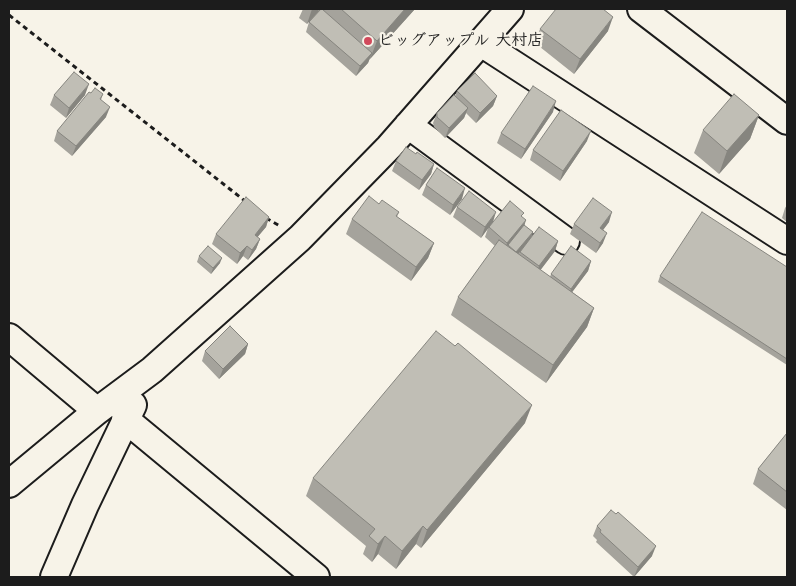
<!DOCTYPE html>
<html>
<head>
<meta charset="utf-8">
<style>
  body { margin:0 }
  #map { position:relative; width:796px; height:586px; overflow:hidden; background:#f7f3e8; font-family:"Playpen Sans",sans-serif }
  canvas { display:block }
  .frame { position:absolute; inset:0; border:10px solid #1c1c1c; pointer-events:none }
</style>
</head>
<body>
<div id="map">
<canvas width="796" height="586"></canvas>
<div class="frame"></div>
</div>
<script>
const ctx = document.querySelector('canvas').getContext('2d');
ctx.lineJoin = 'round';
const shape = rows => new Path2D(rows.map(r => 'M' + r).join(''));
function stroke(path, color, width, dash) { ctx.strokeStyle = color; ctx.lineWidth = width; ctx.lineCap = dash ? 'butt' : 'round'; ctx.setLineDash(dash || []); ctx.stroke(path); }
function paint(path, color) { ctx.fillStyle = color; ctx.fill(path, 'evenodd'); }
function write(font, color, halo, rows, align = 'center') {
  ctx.font = font + ' "Playpen Sans","Klee One",sans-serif'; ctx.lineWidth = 4.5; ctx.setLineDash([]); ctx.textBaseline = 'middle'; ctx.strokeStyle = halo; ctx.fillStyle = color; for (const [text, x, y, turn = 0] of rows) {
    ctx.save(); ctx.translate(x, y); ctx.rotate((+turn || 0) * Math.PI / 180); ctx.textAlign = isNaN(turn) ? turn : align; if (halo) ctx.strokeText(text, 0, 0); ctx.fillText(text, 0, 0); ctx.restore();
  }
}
const path = shape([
  [9,15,245,201],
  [266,218,280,226]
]);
const minor = shape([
  [641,9,787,121],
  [481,43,787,241],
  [408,125,566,241],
  [9,337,97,411],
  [125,419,316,577],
  [9,484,97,411,152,370,300,238,389,147,510,9],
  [54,577,85,505,133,405]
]);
const wall = shape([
  [303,9,415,9,370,59,370,58,368,63,356,76,306,32,309,22,312,18,307,24,299,18],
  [540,29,608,31,574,74,535,43],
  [457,91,497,96,493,106,476,123,466,113,464,118,445,138,434,127,433,123,437,113,455,96],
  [91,93,103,94,101,100,106,117,72,156,54,141,57,131],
  [54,95,85,95,66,118,50,105],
  [553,112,521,159,497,143,501,133],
  [759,115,750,139,719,174,694,153,703,130],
  [587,141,560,181,530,160,533,150],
  [416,154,434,164,431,174,419,190,392,171,396,161],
  [426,185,462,199,450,215,422,195],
  [379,204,399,212,397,217,434,243,428,258,411,281,346,234,352,219],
  [787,205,787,222,782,218,785,208],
  [457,207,493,222,522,217,524,225,533,232,532,236,558,241,555,251,540,270,550,277,551,274,591,261,588,271,572,292,594,308,587,327,546,383,451,315,458,297,495,246,485,237,488,228,481,238,453,217],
  [269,217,266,227,257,237,260,239,256,249,248,260,243,256,237,264,212,244,216,234],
  [609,222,603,230,603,243,596,253,570,234,574,224],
  [199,256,220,263,211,274,197,262],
  [787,267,787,365,658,282,660,276],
  [248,344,245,354,219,379,202,361,205,351],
  [525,423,421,548,416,544,396,569,378,554,372,562,363,554,366,546,306,496,313,478],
  [787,433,787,510,753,484,758,469],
  [597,526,652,556,634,577,596,542,597,540,593,536]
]);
const shadedWall = shape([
  [312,9,319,9,318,12,307,24],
  [405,9,415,9,370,59,377,41],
  [613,17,608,31,574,74,580,59],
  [372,53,368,63,356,76,360,66],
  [89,84,85,95,66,118,69,108],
  [497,96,493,106,476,123,480,113],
  [556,101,553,112,521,159,525,149],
  [110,107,106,117,72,156,76,146],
  [468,108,464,118,445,138,449,128],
  [759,115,750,139,719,174,727,151],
  [591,131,587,141,560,181,563,171],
  [434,164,431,174,419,190,422,180],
  [465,188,462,199,450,215,453,205],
  [496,212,493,222,481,238,485,227],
  [612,212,609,222,597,238,600,228],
  [269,217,266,227,251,245,255,235],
  [526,220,523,230,508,245,504,253,507,243],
  [533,232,531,238,515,258,516,252],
  [607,233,603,243,596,253,600,243],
  [260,239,256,249,248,260,252,250],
  [558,241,555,251,536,276,539,266],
  [434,243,428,258,411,281,416,267],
  [247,246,243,256,237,264,240,253],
  [222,258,220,263,211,274,213,268],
  [591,261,588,271,567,299,571,289],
  [594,308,587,327,546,383,553,365],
  [248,344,245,354,219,379,223,369],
  [532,405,525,423,421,548,427,530],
  [423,526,416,544,396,569,402,551],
  [385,536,378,554,372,562,378,544],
  [656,546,652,556,634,577,638,567]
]);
const building = shape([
  [321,9,322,9,372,53,360,66,309,22,321,9],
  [341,9,405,9,377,41,341,9],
  [556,9,603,9,613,17,580,59,540,29,556,9],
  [74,72,89,84,69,108,54,95,74,72],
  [475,73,497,96,480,113,457,91,475,73],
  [533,86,556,101,525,149,501,133,533,86],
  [95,88,103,94,100,99,110,107,76,146,57,131,89,92,91,93,95,88],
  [734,94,759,115,727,151,703,130,734,94],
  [454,95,468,108,449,128,437,117,437,113,454,95],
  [561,110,591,131,563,171,533,150,561,110],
  [406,147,416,154,417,152,434,164,422,180,396,161,406,147],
  [437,168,465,188,453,205,426,185,437,168],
  [469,191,496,212,485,227,457,207,469,191],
  [369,196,379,204,382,200,399,212,396,216,434,243,416,267,352,219,369,196],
  [246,197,269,217,255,235,260,239,252,250,247,246,240,253,216,234,246,197],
  [593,198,612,212,600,228,607,233,600,243,574,224,593,198],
  [510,201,524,213,521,216,526,220,507,243,489,227,510,201],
  [702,212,787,267,787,359,660,276,702,212],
  [524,225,533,232,516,252,508,245,524,225],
  [539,227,558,241,539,266,520,252,539,227],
  [499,240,594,308,553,365,458,297,499,240],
  [208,246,222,258,213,268,199,256,208,246],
  [571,246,591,261,571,289,551,274,571,246],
  [230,326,248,344,223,369,205,351,230,326],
  [436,331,455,346,458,343,532,405,427,530,423,526,402,551,385,536,378,544,369,536,375,529,313,478,436,331],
  [787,433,787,492,758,469,787,433],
  [611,510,616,514,618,512,656,546,638,567,600,532,601,530,597,526,611,510]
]);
const markers = [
  [368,41,5,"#d1495b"]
];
const poiNames = [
  ["ビッグアップル 大村店",378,41]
];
stroke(minor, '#1c1c1c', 30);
stroke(path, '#1c1c1c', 3, [5, 4]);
stroke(minor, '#f7f3e8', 26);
paint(wall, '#a5a39c');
paint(shadedWall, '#86857f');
paint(building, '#c0beb5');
stroke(building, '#86857f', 1);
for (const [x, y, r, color] of markers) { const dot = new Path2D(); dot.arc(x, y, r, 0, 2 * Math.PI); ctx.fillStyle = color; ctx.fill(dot); stroke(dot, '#f7f3e8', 2); }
write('bold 16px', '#1c1c1c', '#f7f3e8', poiNames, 'left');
</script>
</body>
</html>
